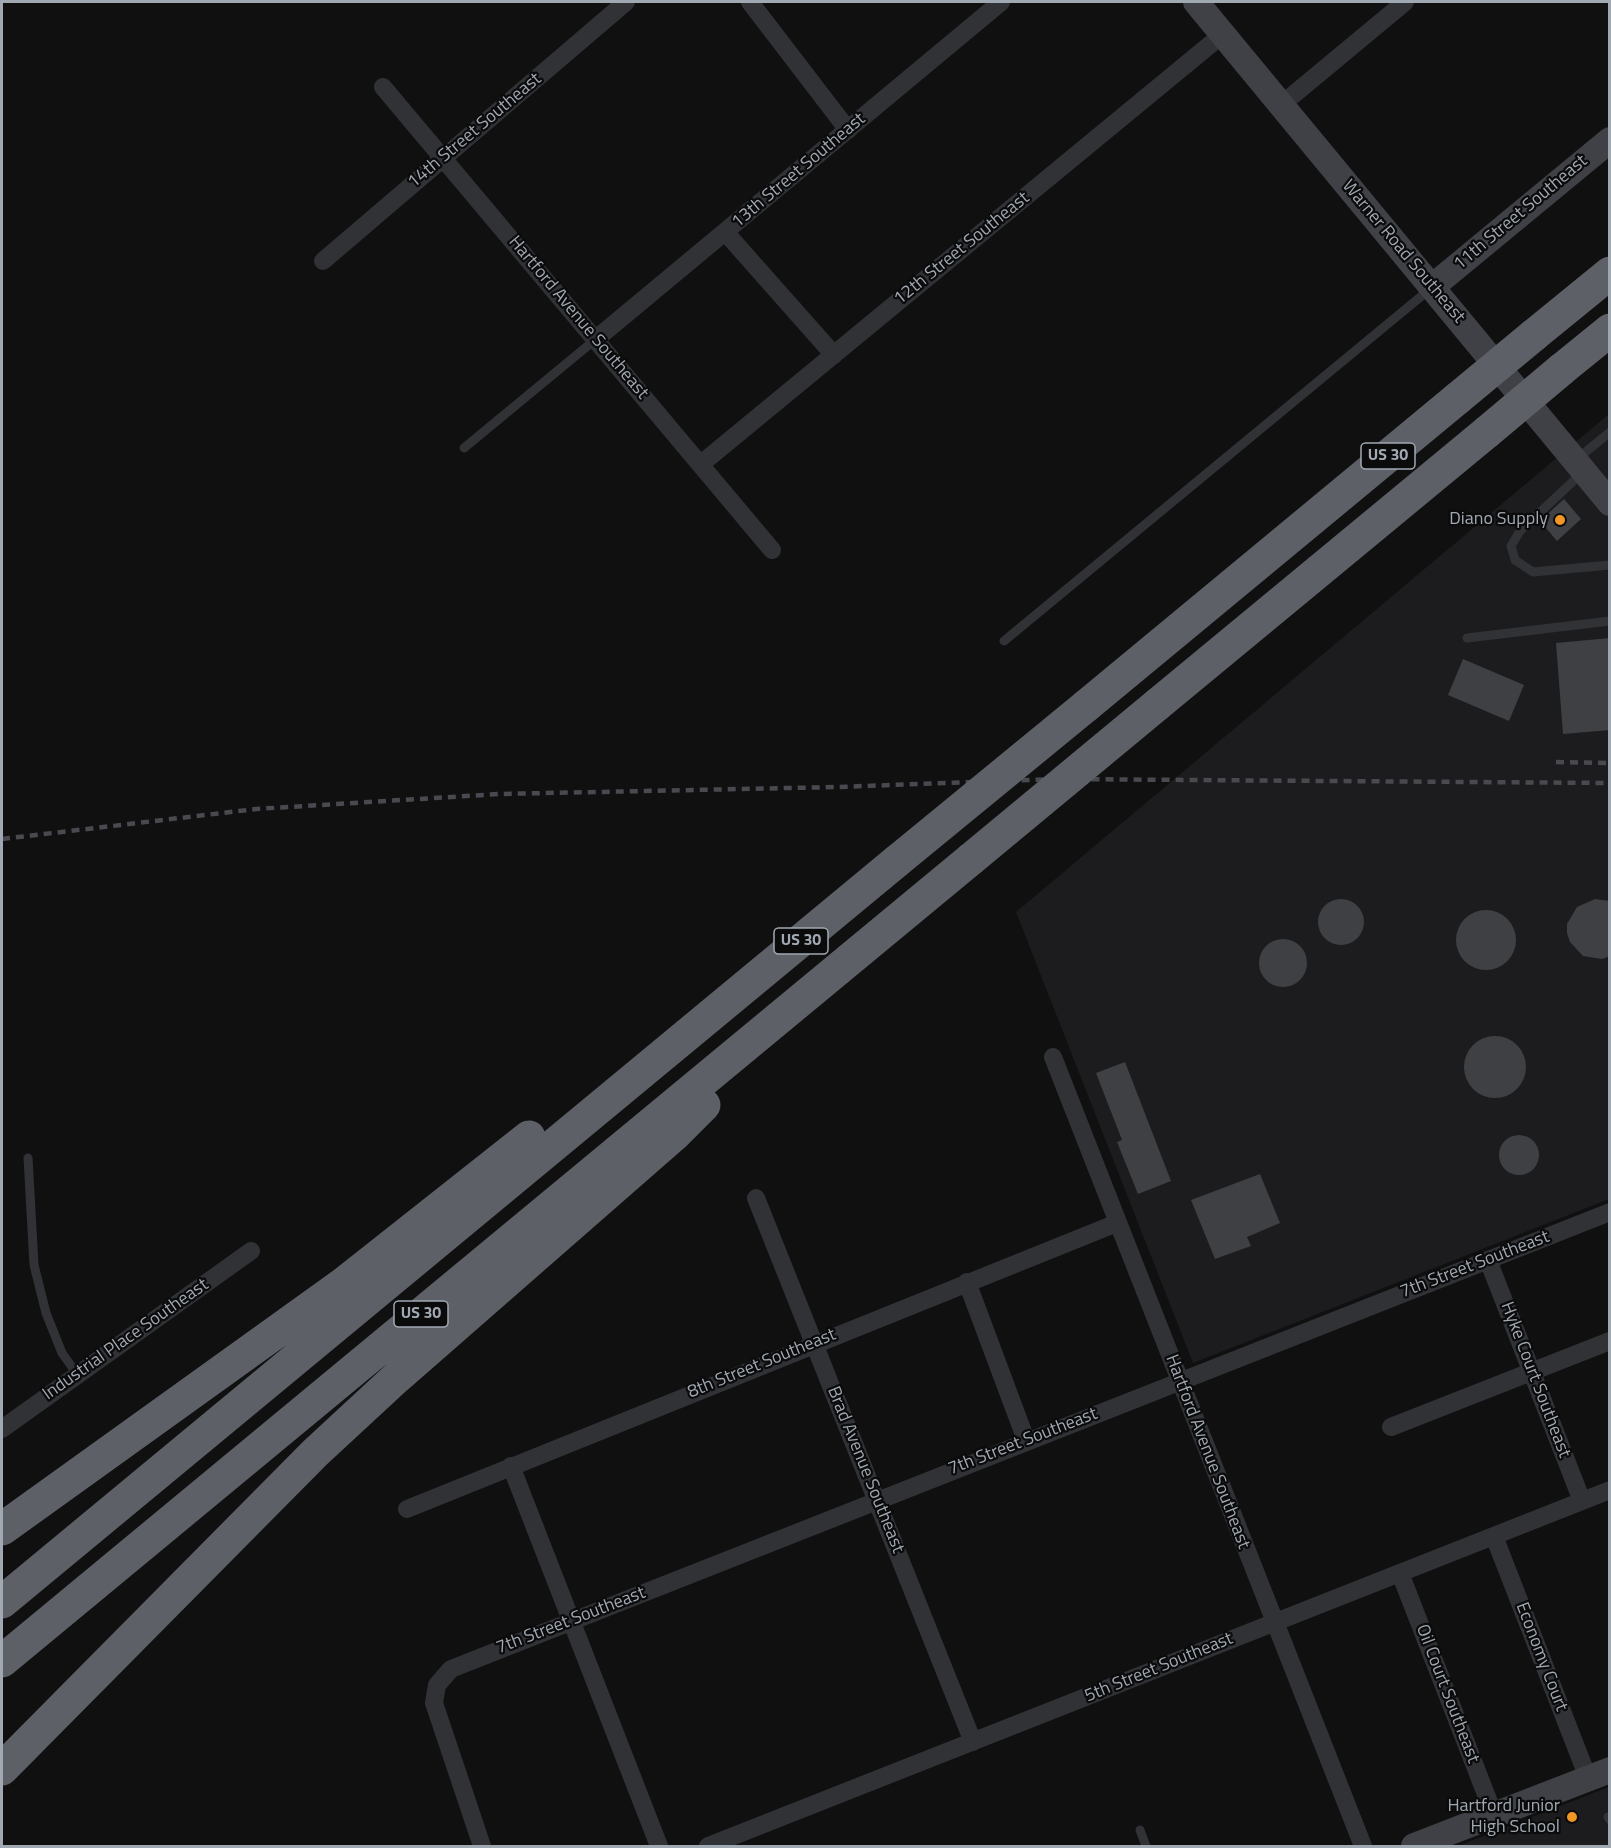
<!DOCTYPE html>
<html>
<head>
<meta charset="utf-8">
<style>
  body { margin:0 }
  #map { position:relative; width:1611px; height:1848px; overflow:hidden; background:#101011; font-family:"Titillium Web",sans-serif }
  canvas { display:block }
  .frame { position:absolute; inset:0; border:3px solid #a0a8b2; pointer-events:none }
</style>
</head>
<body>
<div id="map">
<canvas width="1611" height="1848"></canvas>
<div class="frame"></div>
</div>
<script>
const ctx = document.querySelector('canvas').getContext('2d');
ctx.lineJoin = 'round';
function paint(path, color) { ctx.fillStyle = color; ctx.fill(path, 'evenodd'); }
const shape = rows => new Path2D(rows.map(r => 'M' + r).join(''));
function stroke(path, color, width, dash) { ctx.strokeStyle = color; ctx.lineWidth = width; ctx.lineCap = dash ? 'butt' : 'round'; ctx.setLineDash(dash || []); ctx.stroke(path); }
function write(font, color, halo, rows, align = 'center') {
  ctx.font = font + ' "Titillium Web",sans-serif'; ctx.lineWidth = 4.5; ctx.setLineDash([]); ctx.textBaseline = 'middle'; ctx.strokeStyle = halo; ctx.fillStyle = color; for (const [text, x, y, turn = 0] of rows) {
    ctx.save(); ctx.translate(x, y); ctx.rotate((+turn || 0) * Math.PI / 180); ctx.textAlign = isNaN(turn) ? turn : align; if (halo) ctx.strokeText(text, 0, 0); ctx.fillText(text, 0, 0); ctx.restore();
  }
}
const built = shape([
  [1609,414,1609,1199,1193,1363,1016,912],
  [1609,1787,1609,1846,1458,1846]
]);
const building = shape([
  [1564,499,1581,519,1557,541,1540,521],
  [1610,638,1610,730,1563,734,1556,643],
  [1463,659,1524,685,1509,721,1448,695],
  '1318 922a23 23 0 1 1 46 0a23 23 0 1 1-46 0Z',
  [1595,899,1610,901,1610,956,1602,959,1583,956,1570,942,1567,933,1567,924,1577,907],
  '1456 940a30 30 0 1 1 60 0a30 30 0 1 1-60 0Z',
  '1259 963a24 24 0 1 1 48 0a24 24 0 1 1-48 0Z',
  '1464 1067a31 31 0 1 1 62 0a31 31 0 1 1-62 0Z',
  [1125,1062,1171,1181,1138,1194,1117,1142,1122,1140,1096,1073],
  '1499 1155a20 20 0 1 1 40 0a20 20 0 1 1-40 0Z',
  [1260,1174,1280,1223,1247,1237,1251,1246,1215,1259,1191,1200]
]);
const lane = shape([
  [464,448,596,339],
  [1577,459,1610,432],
  [1583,472,1520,531,1511,546,1515,560,1533,572,1610,565],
  [1467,638,1610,621],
  [1004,641,1430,289],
  [28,1158,34,1265,46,1313,62,1353,77,1374],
  [1608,1817,1610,1820],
  [1140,1830,1146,1846]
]);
const street = shape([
  [750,2,848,130],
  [383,87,772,550],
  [1281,105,1405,2],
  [726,233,834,355],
  [323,261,626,2],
  [596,339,1001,2],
  [701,464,1223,34],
  [1053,1057,1363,1846],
  [756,1198,973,1742],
  [1488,1260,1582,1501],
  [967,1282,1026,1440],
  [1391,1427,1610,1341],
  [2,1429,251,1251],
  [511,1466,659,1846],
  [407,1509,1117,1223],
  [1494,1536,1588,1778],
  [1400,1573,1494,1815],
  [482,1846,434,1703,437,1685,451,1669,1610,1212],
  [708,1846,1610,1490]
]);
const secondary = shape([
  [1196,2,1610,503],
  [1432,287,1610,140],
  [1414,1846,1610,1770]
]);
const highway = shape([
  [1534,335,1610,273],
  [1562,369,1610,330],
  [1158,704,1487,432],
  [1086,706,1458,398],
  [2,1529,343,1284,529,1137],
  [2,1602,897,861],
  [2,1661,971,859],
  [2,1769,315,1453,396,1378,675,1134,704,1105]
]);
const rail = shape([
  [1556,762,1610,763],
  [2,839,256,809,499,794,838,787,1054,779,1610,783]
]);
const highwayBridge = shape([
  [1458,398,1534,335],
  [1487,432,1562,369],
  [971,859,1158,704],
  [897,861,1086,706]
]);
const markers = [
  [1560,520,6,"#f29726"],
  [1572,1817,6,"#f29726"]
];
const shields = [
  [1388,456,54],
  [801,941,54],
  [421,1314,54]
];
const shieldNames = [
  ["US 30",1388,456],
  ["US 30",801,941],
  ["US 30",421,1314]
];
const streetNames = [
  ["14th Street Southeast",475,131,-40],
  ["13th Street Southeast",799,171,-40],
  ["11th Street Southeast",1521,213,-40],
  ["12th Street Southeast",962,249,-39],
  ["Warner Road Southeast",1403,252,50],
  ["Hartford Avenue Southeast",578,318,50],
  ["7th Street Southeast",1475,1265,-21],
  ["Industrial Place Southeast",126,1340,-35],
  ["8th Street Southeast",762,1364,-22],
  ["Hyke Court Southeast",1535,1380,69],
  ["7th Street Southeast",1023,1442,-21],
  ["Hartford Avenue Southeast",1207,1452,69],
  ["Brad Avenue Southeast",865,1470,68],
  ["7th Street Southeast",571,1621,-21],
  ["Economy Court",1541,1657,69],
  ["5th Street Southeast",1159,1668,-22],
  ["Oil Court Southeast",1447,1694,69]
];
const poiNames = [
  ["Diano Supply",1548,520],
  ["Hartford Junior",1560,1807],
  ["High School",1560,1828]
];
paint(built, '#1c1c1e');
paint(building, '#3e4044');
stroke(lane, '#313236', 9);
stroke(street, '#313236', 18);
stroke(secondary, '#3f4146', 26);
stroke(highway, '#5d6167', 33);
stroke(rail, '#484a4f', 4.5, [8, 6]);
stroke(highwayBridge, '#5d6167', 33);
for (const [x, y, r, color] of markers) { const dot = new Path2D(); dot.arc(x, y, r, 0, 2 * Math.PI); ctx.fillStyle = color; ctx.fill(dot); stroke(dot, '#0b0b0c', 2); }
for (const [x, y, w] of shields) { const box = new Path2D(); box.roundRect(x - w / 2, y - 13, w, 26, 4.5); ctx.fillStyle = '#0b0b0c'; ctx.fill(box); stroke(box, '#a0a8b2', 1.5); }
write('bold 16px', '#a0a8b2', null, shieldNames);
write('18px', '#a0a8b2', '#0b0b0c', streetNames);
write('18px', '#a0a8b2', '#0b0b0c', poiNames, 'right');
</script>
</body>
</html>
